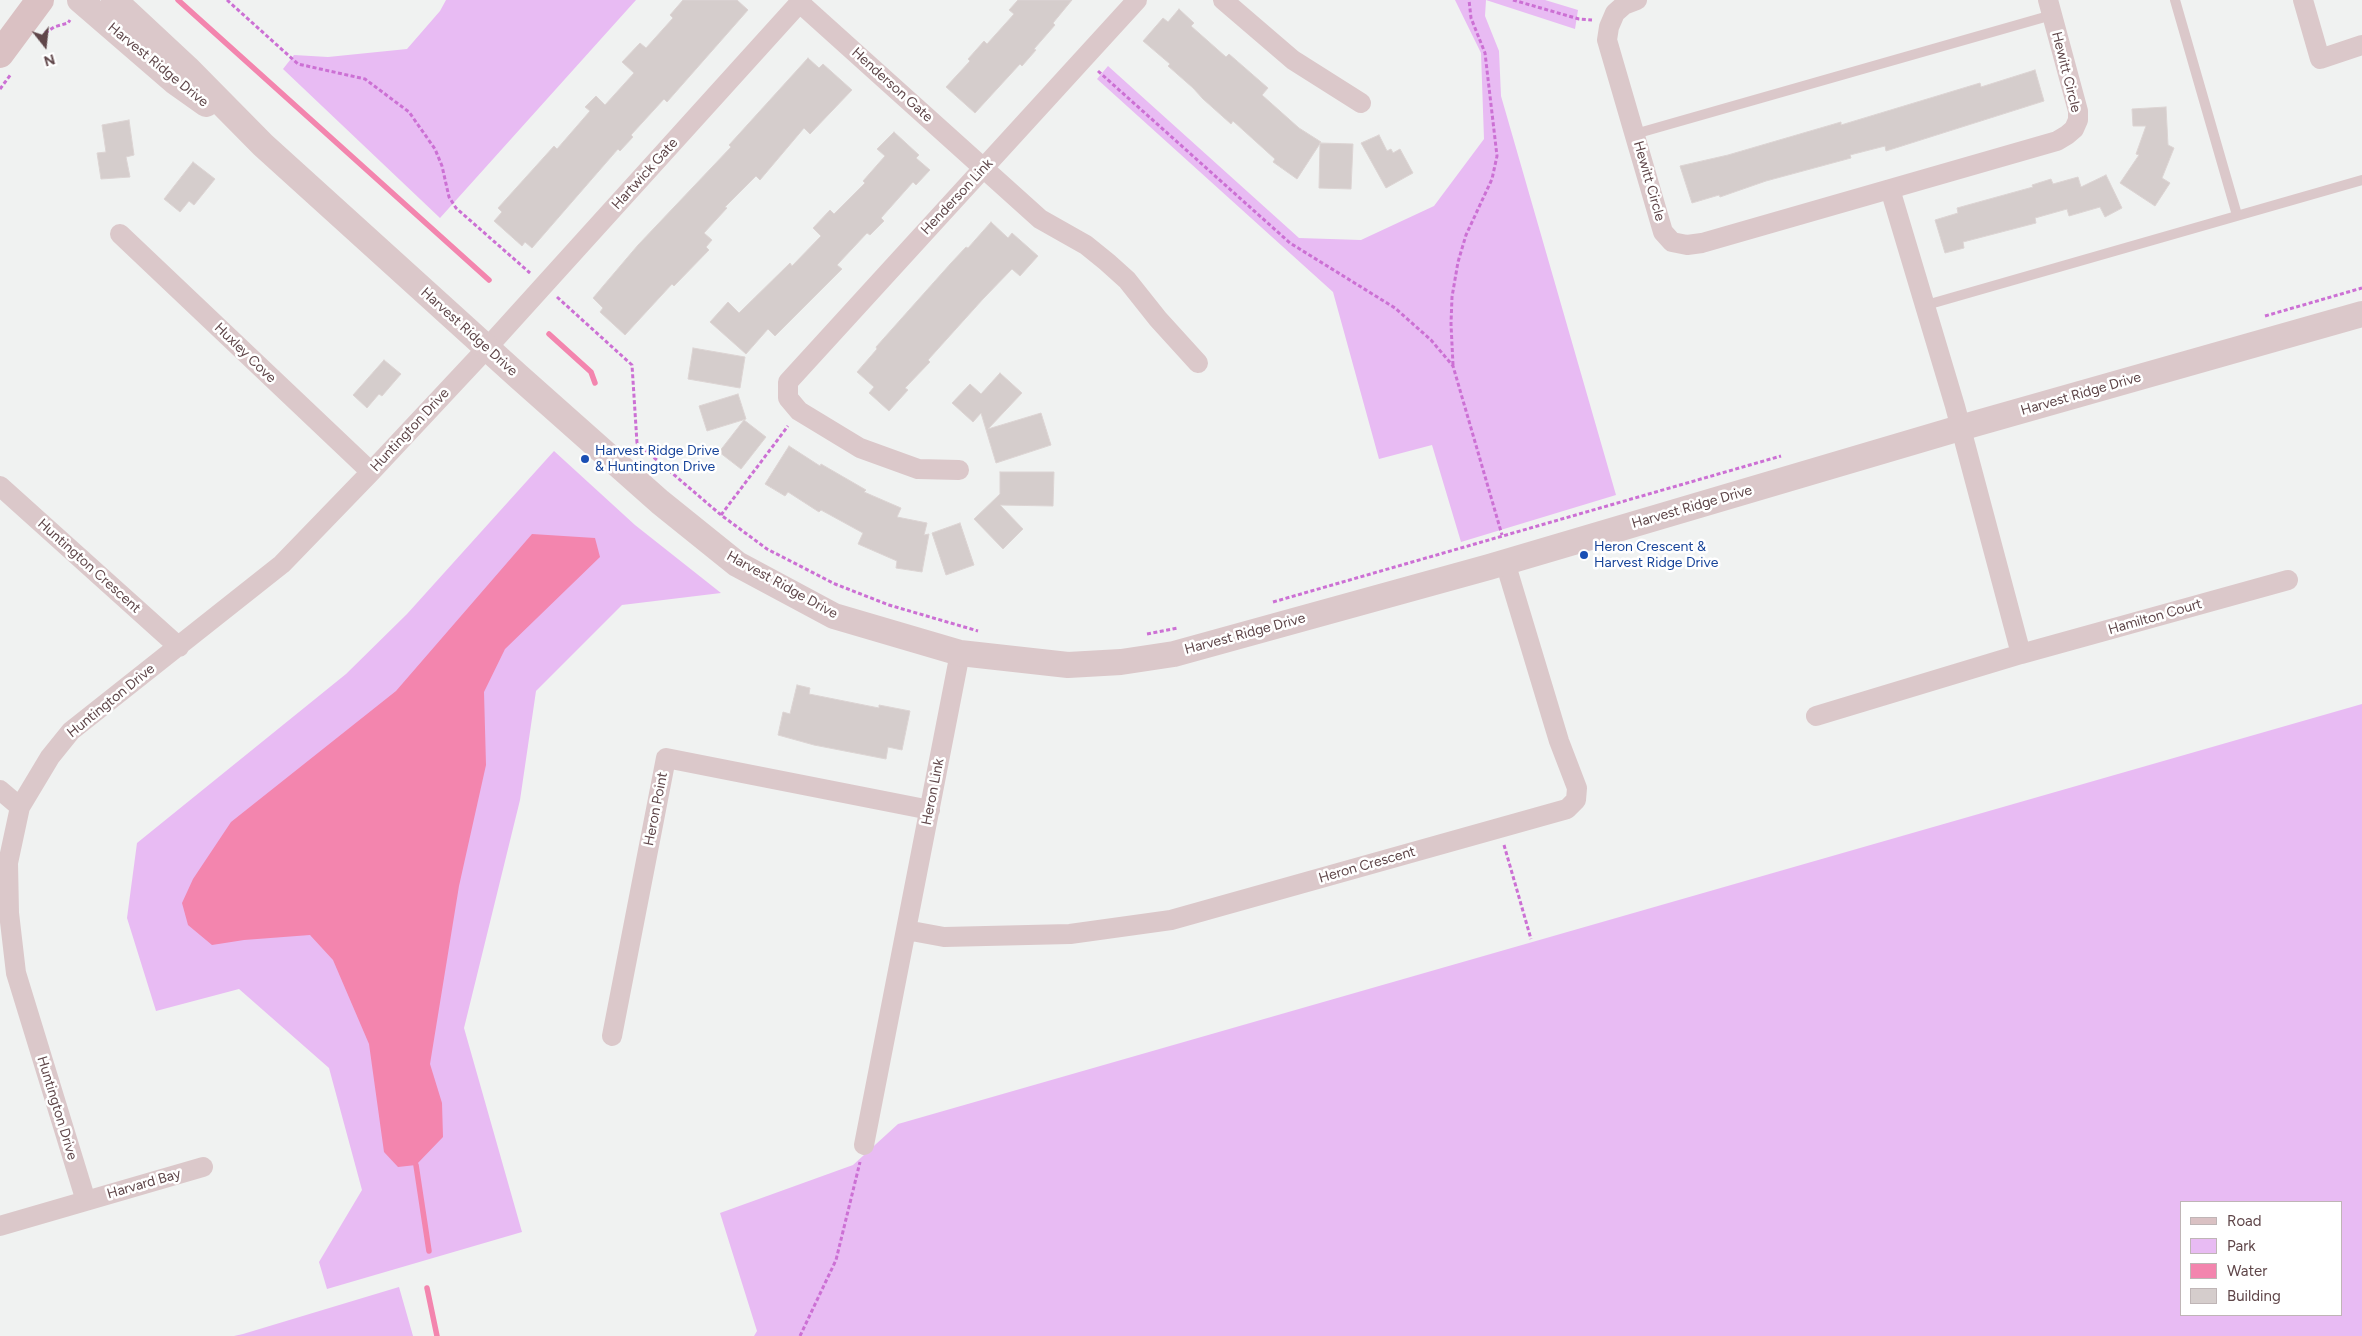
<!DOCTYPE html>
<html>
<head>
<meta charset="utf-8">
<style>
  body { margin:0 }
  #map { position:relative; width:2362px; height:1336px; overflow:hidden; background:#f0f2f1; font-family:Figtree,sans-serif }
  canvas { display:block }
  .legend { position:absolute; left:2180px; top:1201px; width:162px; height:115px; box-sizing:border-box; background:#fff; border:1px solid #bfb5b6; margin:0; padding:6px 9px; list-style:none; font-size:15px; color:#5f4649 }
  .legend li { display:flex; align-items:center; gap:10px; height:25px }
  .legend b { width:25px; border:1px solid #bfb5b6 }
  .north { position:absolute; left:20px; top:20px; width:50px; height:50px; -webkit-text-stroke:4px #fff; paint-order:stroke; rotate:164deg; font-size:14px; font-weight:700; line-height:20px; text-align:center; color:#5f4649 }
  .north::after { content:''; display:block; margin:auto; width:18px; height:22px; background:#5f4649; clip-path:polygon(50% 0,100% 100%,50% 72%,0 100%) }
</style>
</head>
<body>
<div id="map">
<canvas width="2362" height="1336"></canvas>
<ul class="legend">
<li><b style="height:6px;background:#dac1c3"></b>Road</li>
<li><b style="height:14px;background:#e8bbf3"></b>Park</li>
<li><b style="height:14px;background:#f385ae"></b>Water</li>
<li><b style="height:14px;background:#d5cdcc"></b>Building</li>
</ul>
<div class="north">N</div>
</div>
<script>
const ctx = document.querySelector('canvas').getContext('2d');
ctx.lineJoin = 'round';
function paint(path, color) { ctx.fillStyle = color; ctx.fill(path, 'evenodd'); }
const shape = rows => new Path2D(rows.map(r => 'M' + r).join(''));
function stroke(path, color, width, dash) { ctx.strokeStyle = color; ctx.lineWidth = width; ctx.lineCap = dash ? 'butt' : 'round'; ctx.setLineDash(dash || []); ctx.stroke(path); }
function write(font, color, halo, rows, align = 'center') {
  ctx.font = font + ' Figtree,sans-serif'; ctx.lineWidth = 5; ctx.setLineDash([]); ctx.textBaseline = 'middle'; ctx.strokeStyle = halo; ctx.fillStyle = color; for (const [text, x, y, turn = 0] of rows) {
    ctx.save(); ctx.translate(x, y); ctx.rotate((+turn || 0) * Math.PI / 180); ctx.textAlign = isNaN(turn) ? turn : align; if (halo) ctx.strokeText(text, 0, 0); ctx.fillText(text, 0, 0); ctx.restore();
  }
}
const green = shape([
  [446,0,636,0,440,218,283,69,294,55,328,57,407,49,440,11],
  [1455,0,1545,0,1578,10,1575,29,1486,0,1485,16,1499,51,1501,96,1616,495,1461,542,1432,445,1379,459,1333,292,1097,79,1108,66,1299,238,1361,240,1434,206,1484,139,1481,53],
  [554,451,635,525,721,593,622,605,536,691,520,800,464,1028,522,1232,327,1289,319,1262,362,1190,329,1068,239,989,156,1011,127,918,137,843,346,674,407,614],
  [2362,704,2362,1336,754,1336,757,1331,720,1213,853,1165,898,1124],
  [2181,1202,2341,1202,2341,1315,2181,1315],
  [399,1287,413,1336,234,1336,243,1334]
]);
const water = shape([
  [532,534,595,538,600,557,505,649,484,692,486,765,459,886,430,1064,442,1103,443,1137,416,1165,398,1167,384,1152,369,1044,333,960,310,935,244,940,212,945,188,925,182,903,193,879,231,822,396,691]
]);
const stream = shape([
  [178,0,489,280],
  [549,334,591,372,595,383],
  [416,1165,429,1251],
  [427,1288,437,1336]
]);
const building = shape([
  [683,0,737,0,748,10,667,102,664,99,631,135,633,137,620,151,618,149,532,248,525,242,522,246,494,221,502,212,498,208,554,146,557,149,590,111,585,107,596,96,605,105,634,73,622,62,640,43,646,48,673,18,670,15,683,0],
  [1018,0,1072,0,1053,23,1055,25,1034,49,1036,50,1022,66,1020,64,975,113,946,87,970,61,968,59,984,41,987,44,1014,14,1009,10,1018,0],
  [1179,9,1194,23,1191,26,1226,57,1229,54,1268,88,1262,95,1299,128,1321,142,1297,179,1273,162,1275,159,1233,121,1231,124,1203,99,1193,88,1168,66,1170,64,1143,41,1163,18,1168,22,1179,9],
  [808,58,819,68,823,64,852,90,810,134,804,128,760,180,756,176,725,207,727,208,704,233,712,240,706,247,709,250,674,286,672,284,625,335,600,312,603,308,593,298,638,245,731,147,729,145,808,58],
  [2035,70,2044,101,1886,151,1885,146,1850,155,1851,158,1766,181,1720,197,1719,195,1692,203,1680,166,1728,155,1841,122,1841,125,1980,83,1981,87,2035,70],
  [2166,107,2168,145,2174,148,2162,178,2170,183,2155,206,2120,183,2139,155,2136,154,2146,126,2133,126,2132,109,2166,107],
  [129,120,134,155,126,157,130,177,101,179,97,153,106,152,102,125,129,120],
  [894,132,919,155,916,158,930,170,916,185,913,182,881,218,884,221,870,235,867,233,837,265,842,269,775,336,768,329,746,354,710,322,728,302,739,313,790,263,792,266,821,236,813,228,830,210,834,214,865,183,863,181,885,156,877,149,894,132],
  [1379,135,1387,151,1391,149,1393,153,1400,149,1413,173,1386,188,1361,143,1379,135],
  [1320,143,1353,144,1351,189,1319,188,1320,143],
  [193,162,215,179,194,205,189,201,180,212,164,199,193,162],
  [2106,175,2122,208,2105,217,2100,207,2069,216,2067,209,2035,218,2036,223,1963,242,1964,248,1945,253,1935,220,1958,213,1957,208,2033,187,2032,185,2051,179,2053,184,2078,177,2081,187,2106,175],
  [991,222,1008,238,1012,233,1038,256,1020,276,1012,269,983,299,928,360,930,362,905,388,908,390,889,411,869,393,874,387,857,372,877,349,876,347,951,263,966,247,968,248,991,222],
  [693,348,745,357,740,388,688,379,693,348],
  [384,360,401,374,382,396,379,394,367,408,353,395,384,360],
  [1000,373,1022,393,988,429,1041,413,1051,445,996,463,981,413,973,422,952,403,970,384,981,394,1000,373],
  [738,394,746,419,707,431,699,406,738,394],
  [744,420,766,437,741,469,719,452,744,420],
  [789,446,820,466,821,464,866,490,864,492,901,508,897,517,927,523,924,535,929,534,922,572,896,568,897,561,858,544,863,533,821,510,819,512,788,492,785,496,765,484,789,446],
  [1000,472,1054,472,1053,506,1000,505,1023,529,1003,549,974,519,1000,494,1000,472],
  [960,523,974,565,946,575,932,533,960,523],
  [797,685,810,688,809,694,879,708,879,705,910,711,902,750,888,747,886,759,814,745,778,735,783,712,790,714,797,685]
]);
const path = shape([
  [227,0,298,64,365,79,409,112,435,149,442,166,449,197,456,208,530,273],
  [1513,0,1579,19,1592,20],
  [45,33,54,27,68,23,70,20],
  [1098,71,1290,243,1395,308,1431,340,1453,366,1502,535],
  [0,89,11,74],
  [557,297,632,365,637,443,721,515,767,549,835,584,889,605,978,631],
  [2265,316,2362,288],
  [1453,365,1451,324,1452,297,1458,262,1466,235,1492,179,1497,156,1485,53,1471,18,1469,0],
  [721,515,788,426],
  [1273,602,1781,456],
  [1147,634,1178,628],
  [1504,845,1531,939],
  [800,1336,836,1260,860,1162]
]);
const service = shape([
  [2175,0,2237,215],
  [1635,134,2052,15],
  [1923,306,2362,180]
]);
const minor = shape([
  [1223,0,1293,60,1361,103],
  [1637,0,1624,5,1615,13,1609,27,1607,40,1663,232,1672,242,1687,245,1702,243,1890,189,2057,141,2067,135,2074,129,2078,120,2078,111,2048,0],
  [2303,0,2320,59,2362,45],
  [800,3,1040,219,1086,245,1107,262,1127,280,1158,319,1198,363],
  [1890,189,1955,406,2021,654],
  [120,234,371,472],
  [959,470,918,469,860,448,799,411,788,398,788,382,1137,0],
  [0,486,179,647],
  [1816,716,2021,654,2288,580],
  [0,790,20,807],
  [906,930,944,937,1070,934,1171,920,1567,809,1576,800,1577,788,1559,741,1505,562],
  [612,1036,666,758,930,810],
  [864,1145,960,653],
  [86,1201,16,973,9,913,8,863,20,807,50,757,71,731,282,564,371,472,487,348,802,0],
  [0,1226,203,1167]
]);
const tertiary = shape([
  [80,0,175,82,206,104],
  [114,0,187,68,263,145,518,376,660,502,737,564,834,616,960,653,1068,665,1121,662,1174,654,1489,567,1960,428,2362,314]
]);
const secondary = shape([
  [0,54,40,0]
]);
const markers = [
  [585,459,5,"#1a4fb4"],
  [1584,555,5,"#1a4fb4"]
];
const streetNames = [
  ["Harvest Ridge Drive",158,65,39],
  ["Hewitt Circle",2066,72,76],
  ["Henderson Gate",892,85,42],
  ["Hartwick Gate",645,174,-48],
  ["Hewitt Circle",1649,181,74],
  ["Henderson Link",957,197,-47],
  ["Harvest Ridge Drive",469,332,42],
  ["Huxley Cove",245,353,44],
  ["Harvest Ridge Drive",2081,394,-16],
  ["Huntington Drive",410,430,-47],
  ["Harvest Ridge Drive",1692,507,-16],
  ["Huntington Crescent",89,566,42],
  ["Harvest Ridge Drive",782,585,29],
  ["Hamilton Court",2155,617,-16],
  ["Harvest Ridge Drive",1245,634,-15],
  ["Huntington Drive",111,701,-39],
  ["Heron Link",933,792,-79],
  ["Heron Point",656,809,-79],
  ["Heron Crescent",1367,865,-16],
  ["Huntington Drive",57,1108,73],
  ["Harvard Bay",144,1184,-16]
];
const transitNames = [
  ["Harvest Ridge Drive",595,451],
  ["& Huntington Drive",595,467],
  ["Heron Crescent &",1594,547],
  ["Harvest Ridge Drive",1594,563]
];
paint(green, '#e8bbf3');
paint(water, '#f385ae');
stroke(stream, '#f385ae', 5.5);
paint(building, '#d5cdcc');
stroke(building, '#dcd4d3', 1);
stroke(path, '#cc70d4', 3, [4, 2.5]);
stroke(service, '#dbc8ca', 10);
stroke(minor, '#dbc8ca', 20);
stroke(tertiary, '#dbc8ca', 26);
stroke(secondary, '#dac1c3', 28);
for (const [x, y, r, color] of markers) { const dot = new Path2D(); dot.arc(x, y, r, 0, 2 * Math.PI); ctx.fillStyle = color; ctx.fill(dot); stroke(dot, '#fff', 2); }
write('14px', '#5f4649', '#fff', streetNames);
write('14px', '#164399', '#fff', transitNames, 'left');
</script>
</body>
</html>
